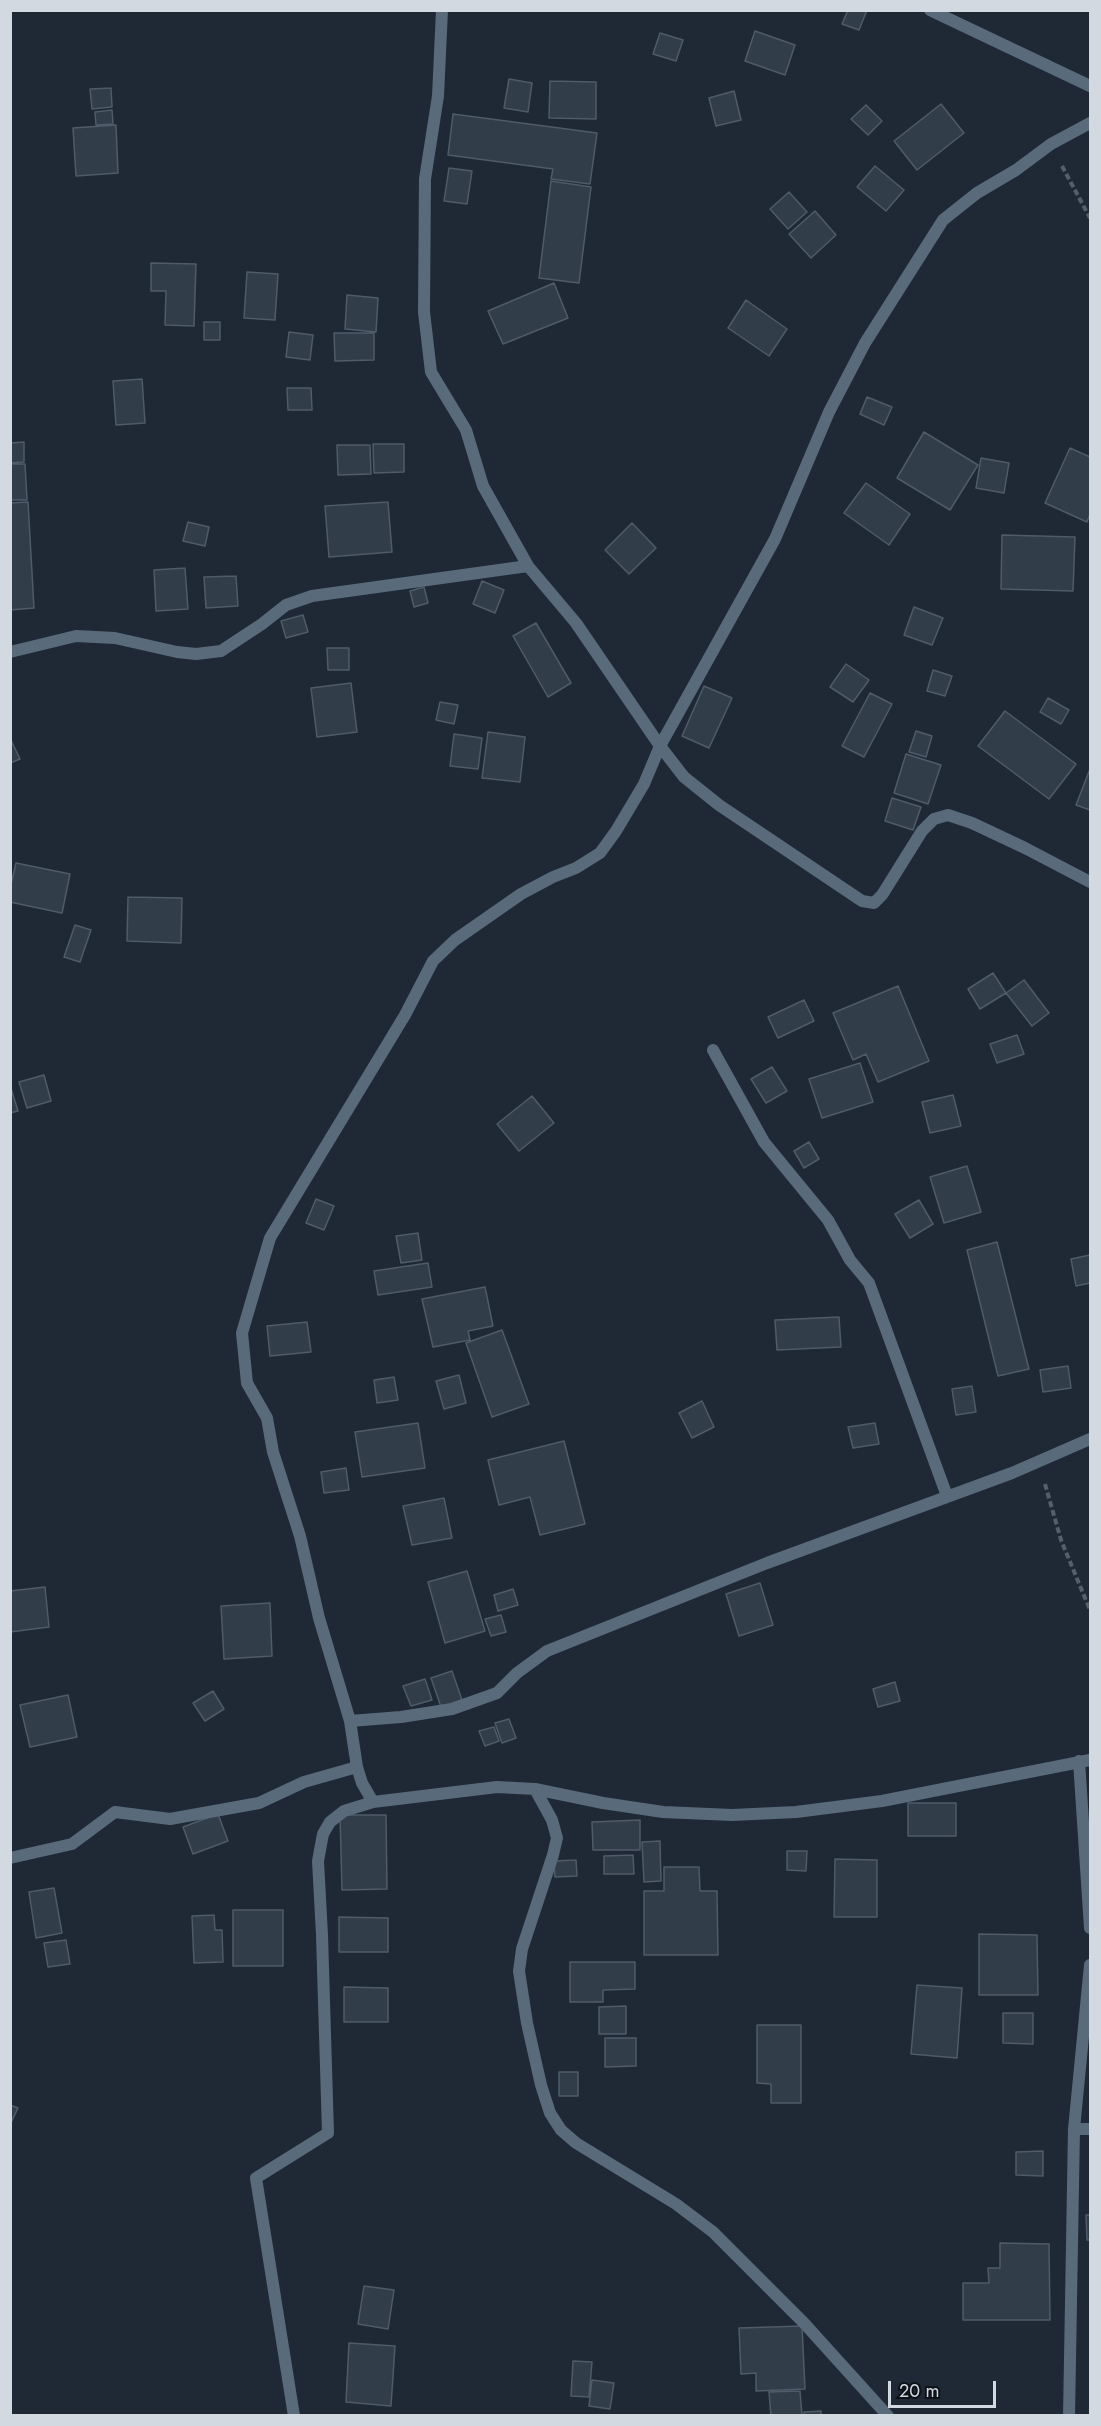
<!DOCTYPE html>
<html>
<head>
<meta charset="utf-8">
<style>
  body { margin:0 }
  #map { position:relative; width:1101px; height:2426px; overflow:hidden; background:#1f2935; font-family:Jost,sans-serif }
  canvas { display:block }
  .frame { position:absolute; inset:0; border:12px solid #d2d9e1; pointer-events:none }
  .scale { position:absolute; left:888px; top:2381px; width:108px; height:27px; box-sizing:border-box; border:3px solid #d2d9e1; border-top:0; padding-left:8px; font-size:18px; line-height:21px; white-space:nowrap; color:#d2d9e1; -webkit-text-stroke:4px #0d1217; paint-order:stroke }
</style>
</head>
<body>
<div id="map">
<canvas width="1101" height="2426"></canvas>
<div class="frame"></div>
<div class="scale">20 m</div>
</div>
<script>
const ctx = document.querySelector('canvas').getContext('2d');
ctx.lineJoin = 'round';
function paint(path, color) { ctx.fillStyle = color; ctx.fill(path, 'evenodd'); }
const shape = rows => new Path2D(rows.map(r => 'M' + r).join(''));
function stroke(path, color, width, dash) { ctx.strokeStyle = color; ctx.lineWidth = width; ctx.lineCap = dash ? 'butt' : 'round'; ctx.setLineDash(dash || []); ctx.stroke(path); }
const building = shape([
  [848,10,867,10,859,30,842,24,848,10],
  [755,31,795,45,785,75,745,61,755,31],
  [660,33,683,40,676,61,653,54,660,33],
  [509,79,532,83,528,112,504,108,509,79],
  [550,81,596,82,596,119,549,118,550,81],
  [111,88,112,107,92,109,90,89,111,88],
  [734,91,741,120,716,126,709,98,734,91],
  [941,104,964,133,917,170,894,141,941,104],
  [866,105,882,121,868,135,851,119,866,105],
  [112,110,113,124,96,125,95,112,112,110],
  [453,114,597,133,590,184,551,179,553,169,448,155,453,114],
  [116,125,118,173,76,176,73,128,116,125],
  [875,166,904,190,886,211,857,187,875,166],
  [449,168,472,171,467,204,444,201,449,168],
  [551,181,591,187,579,283,539,278,551,181],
  [789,192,807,212,788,229,770,209,789,192],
  [815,211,836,235,811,258,789,234,815,211],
  [151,263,196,264,194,326,165,325,166,291,151,291,151,263],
  [247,272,278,274,275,320,244,318,247,272],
  [554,283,568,318,503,344,488,311,554,283],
  [347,295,378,298,376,332,345,329,347,295],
  [746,300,787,329,769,356,728,328,746,300],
  [204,322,220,322,220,340,204,340,204,322],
  [289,332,313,335,310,360,286,357,289,332],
  [334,333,374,333,374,360,335,361,334,333],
  [142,379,145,423,116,425,113,381,142,379],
  [287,388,311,388,312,410,288,410,287,388],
  [867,397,892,407,884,425,860,414,867,397],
  [924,432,978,465,950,510,897,478,924,432],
  [24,442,24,462,10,463,10,443,24,442],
  [373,444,404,444,404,472,374,473,373,444],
  [337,445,370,445,371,474,338,475,337,445],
  [1070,448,1090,457,1090,514,1087,522,1045,503,1070,448],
  [981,458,1009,463,1004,493,976,488,981,458],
  [10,464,25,464,27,500,10,500,10,464],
  [866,483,910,514,889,545,844,513,866,483],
  [28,502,34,608,10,610,10,503,28,502],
  [388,502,392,552,329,557,325,506,388,502],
  [188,522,209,527,205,546,183,541,188,522],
  [632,523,656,548,629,574,605,550,632,523],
  [1002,535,1075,537,1073,591,1001,589,1002,535],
  [185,568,188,609,156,611,154,570,185,568],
  [236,576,238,606,206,608,204,577,236,576],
  [482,581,504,590,495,613,473,604,482,581],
  [424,587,428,603,414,607,410,591,424,587],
  [914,607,943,618,932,645,904,635,914,607],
  [303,615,308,632,286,638,281,621,303,615],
  [536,623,571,683,548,697,513,636,536,623],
  [327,648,349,648,349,670,328,670,327,648],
  [846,664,869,680,853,702,830,687,846,664],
  [933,670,952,676,945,696,927,691,933,670],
  [351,683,357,732,317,737,311,688,351,683],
  [704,686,732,698,709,748,682,736,704,686],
  [870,693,892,704,864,757,842,746,870,693],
  [1048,698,1069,710,1061,724,1040,712,1048,698],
  [440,702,458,705,454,724,436,720,440,702],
  [1005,711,1076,764,1049,799,978,746,1005,711],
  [916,731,932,736,926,757,909,752,916,731],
  [488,732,525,737,520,782,482,778,488,732],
  [454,734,482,738,478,769,450,766,454,734],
  [10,738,20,759,10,763,10,738],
  [906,754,941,765,928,804,894,793,906,754],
  [1090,769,1090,810,1076,805,1090,769],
  [892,798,921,807,913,830,885,821,892,798],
  [16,863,70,874,62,913,10,902,10,889,16,863],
  [128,897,182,898,181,943,127,941,128,897],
  [75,925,91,930,80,962,64,957,75,925],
  [993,973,1006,993,980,1009,968,989,993,973],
  [1024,980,1049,1013,1032,1026,1006,993,1024,980],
  [898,986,929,1061,878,1082,866,1054,853,1060,833,1013,898,986],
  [804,1000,814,1021,778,1038,768,1017,804,1000],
  [1017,1035,1024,1054,997,1063,990,1044,1017,1035],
  [860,1063,873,1102,822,1118,809,1079,860,1063],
  [772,1067,787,1091,766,1103,751,1079,772,1067],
  [44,1075,51,1101,27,1108,19,1082,44,1075],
  [10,1085,18,1111,10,1113,10,1085],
  [953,1095,961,1126,930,1133,922,1102,953,1095],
  [532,1096,554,1123,519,1151,497,1124,532,1096],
  [809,1142,819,1159,804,1168,794,1151,809,1142],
  [967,1166,981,1212,944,1223,930,1177,967,1166],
  [316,1199,334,1206,324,1230,306,1223,316,1199],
  [919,1200,933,1224,910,1238,895,1214,919,1200],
  [418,1233,422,1260,401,1263,396,1236,418,1233],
  [997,1242,1029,1369,998,1376,967,1250,997,1242],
  [1090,1255,1090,1283,1076,1286,1071,1259,1090,1255],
  [428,1263,432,1287,378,1295,374,1271,428,1263],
  [485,1287,493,1326,468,1331,470,1340,433,1347,422,1299,485,1287],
  [839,1317,841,1347,777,1350,775,1320,839,1317],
  [307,1322,311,1352,270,1356,267,1326,307,1322],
  [502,1330,529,1404,492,1417,466,1343,502,1330],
  [1068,1366,1071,1388,1043,1392,1040,1370,1068,1366],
  [459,1375,466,1403,444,1409,436,1381,459,1375],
  [394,1377,398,1400,377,1403,374,1380,394,1377],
  [972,1386,976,1412,956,1415,952,1389,972,1386],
  [702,1401,714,1427,692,1438,679,1413,702,1401],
  [418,1423,425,1468,362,1477,355,1432,418,1423],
  [875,1423,879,1444,853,1448,848,1427,875,1423],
  [564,1441,585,1524,540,1535,530,1497,499,1505,488,1460,564,1441],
  [346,1468,349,1490,324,1493,321,1472,346,1468],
  [444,1498,452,1538,412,1545,403,1506,444,1498],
  [467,1571,485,1631,445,1643,428,1582,467,1571],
  [760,1583,773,1625,739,1636,726,1594,760,1583],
  [45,1587,49,1627,10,1632,10,1591,45,1587],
  [513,1589,518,1605,498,1611,494,1595,513,1589],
  [270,1603,272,1656,224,1659,221,1606,270,1603],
  [501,1615,506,1632,491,1636,485,1619,501,1615],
  [452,1671,462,1700,441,1707,431,1678,452,1671],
  [425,1679,432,1700,411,1706,403,1686,425,1679],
  [895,1682,900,1701,878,1707,873,1689,895,1682],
  [213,1691,224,1709,205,1721,193,1703,213,1691],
  [68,1695,77,1737,30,1747,20,1705,68,1695],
  [509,1719,516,1738,502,1743,495,1723,509,1719],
  [494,1727,499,1741,485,1746,479,1731,494,1727],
  [908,1803,956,1803,956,1836,908,1836,908,1803],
  [218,1814,228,1841,193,1854,183,1827,218,1814],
  [340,1815,386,1815,387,1889,342,1890,340,1815],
  [640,1820,640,1850,593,1850,592,1822,640,1820],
  [660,1841,661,1881,644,1882,642,1842,660,1841],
  [787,1851,807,1851,806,1871,787,1870,787,1851],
  [633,1855,634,1874,604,1874,604,1856,633,1855],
  [835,1859,877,1860,877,1917,834,1917,835,1859],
  [576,1860,577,1876,555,1877,554,1861,576,1860],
  [664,1867,699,1867,700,1891,717,1891,718,1955,644,1955,644,1891,664,1891,664,1867],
  [54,1888,62,1933,36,1938,29,1892,54,1888],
  [233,1910,283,1910,283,1966,233,1966,233,1910],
  [214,1915,215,1930,222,1930,223,1962,194,1963,192,1916,214,1915],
  [339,1917,388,1918,388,1952,339,1952,339,1917],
  [979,1934,1037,1935,1038,1995,979,1995,979,1934],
  [66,1940,70,1964,48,1967,44,1943,66,1940],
  [570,1962,635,1962,635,1989,603,1990,603,2002,570,2002,570,1962],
  [917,1985,962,1988,957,2058,911,2054,917,1985],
  [344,1987,388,1988,388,2022,344,2022,344,1987],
  [626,2006,626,2034,599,2034,599,2007,626,2006],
  [1003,2013,1033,2013,1033,2044,1003,2043,1003,2013],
  [757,2025,801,2025,801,2103,771,2103,771,2084,757,2083,757,2025],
  [605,2038,636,2038,636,2066,605,2067,605,2038],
  [559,2072,578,2072,578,2096,559,2096,559,2072],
  [10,2105,18,2108,10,2125,10,2105],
  [1043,2151,1043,2176,1016,2175,1016,2152,1043,2151],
  [1086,2215,1090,2215,1090,2240,1087,2240,1086,2215],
  [1000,2243,1049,2244,1050,2320,963,2320,963,2283,989,2283,988,2268,1000,2268,1000,2243],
  [364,2286,394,2290,388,2329,358,2324,364,2286],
  [802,2326,805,2389,756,2391,756,2373,741,2374,739,2328,802,2326],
  [349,2343,395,2346,391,2406,346,2402,349,2343],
  [573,2361,592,2362,589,2397,571,2396,573,2361],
  [592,2380,614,2383,610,2409,589,2406,592,2380],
  [800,2391,802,2416,771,2416,769,2392,800,2391],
  [821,2411,821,2416,804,2416,804,2412,821,2411]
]);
const path = shape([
  [1062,166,1090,218],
  [1045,1484,1061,1540,1090,1610]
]);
const minor = shape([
  [442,10,438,96,425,179,424,312,431,372,466,430,483,486,528,566,576,623,660,746,684,777,719,805,862,901,874,903,882,895,922,831,934,819,948,815,972,823,1025,848,1090,882],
  [930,10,1090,86],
  [10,652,76,636,115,638,177,652,196,654,221,651,262,624,286,605,312,596,528,566],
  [713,1050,764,1142,828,1220,850,1260,869,1283,947,1496],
  [350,1721,401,1717,452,1709,497,1693,517,1673,547,1651,767,1563,1012,1473,1090,1439],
  [1079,1761,1090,1928],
  [535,1789,552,1820,557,1838,553,1855,522,1949,519,1971,527,2023,541,2085,550,2113,561,2130,576,2143,676,2204,713,2232,804,2323,888,2416],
  [373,1802,362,1783,357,1767,350,1721,319,1618,300,1536,273,1452,267,1418,247,1383,242,1333,270,1238,405,1015,433,961,455,940,521,894,553,877,576,868,600,853,616,831,644,784,660,746,775,539,829,412,865,343,943,220,977,193,1016,170,1051,144,1090,123],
  [10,1858,72,1844,115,1812,170,1819,259,1803,304,1782,357,1767],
  [1074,2129,1090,2129],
  [294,2416,256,2178,328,2133,322,1935,318,1861,323,1834,330,1822,344,1811,373,1802,497,1787,535,1789,603,1803,663,1812,732,1815,796,1812,882,1801,1090,1760],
  [1069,2416,1074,2129,1090,1965]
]);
paint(building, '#313d49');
stroke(building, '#4f5b68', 1.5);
stroke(path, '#555e69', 4, [6, 3]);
stroke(minor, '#596a7b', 12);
</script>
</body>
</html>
